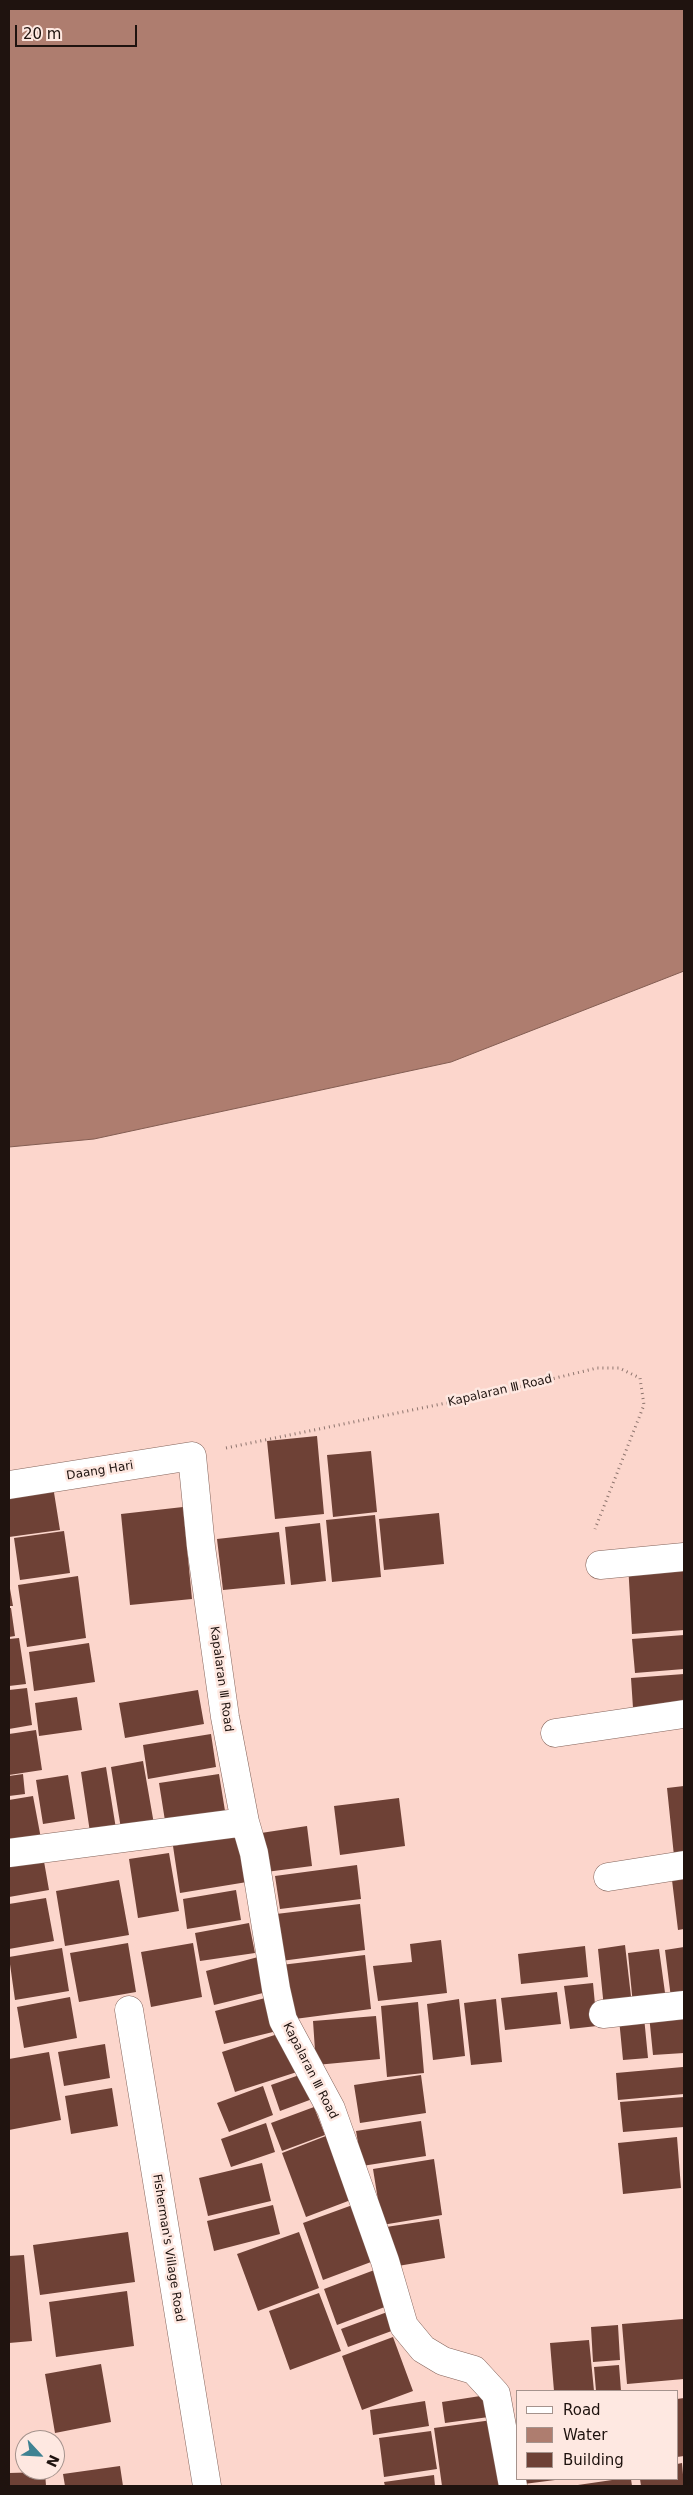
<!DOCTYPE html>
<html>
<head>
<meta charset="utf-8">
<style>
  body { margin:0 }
  #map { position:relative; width:693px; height:2495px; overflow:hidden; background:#fcd6cc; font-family:"DejaVu Sans",sans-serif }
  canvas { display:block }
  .frame { position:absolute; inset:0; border:10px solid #1f130f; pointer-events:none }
  .legend { position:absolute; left:516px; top:2390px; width:162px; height:90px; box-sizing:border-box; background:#fee8e1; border:1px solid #a5938d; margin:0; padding:6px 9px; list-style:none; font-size:15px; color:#1f130f }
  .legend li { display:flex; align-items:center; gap:10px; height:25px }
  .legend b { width:25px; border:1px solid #a5938d }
  .north { position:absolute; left:15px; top:2430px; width:50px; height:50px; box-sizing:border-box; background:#fee8e1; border:1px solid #a5938d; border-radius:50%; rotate:115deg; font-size:14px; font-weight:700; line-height:20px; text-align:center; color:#1f130f }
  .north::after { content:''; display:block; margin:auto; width:18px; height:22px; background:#3f8292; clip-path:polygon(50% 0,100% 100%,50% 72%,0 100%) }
  .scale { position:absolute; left:15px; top:25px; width:122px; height:22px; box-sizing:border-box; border:2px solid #1f130f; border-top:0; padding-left:6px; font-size:15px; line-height:18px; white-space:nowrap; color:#1f130f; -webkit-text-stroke:4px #fee8e1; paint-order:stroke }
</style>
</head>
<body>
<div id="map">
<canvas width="693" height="2495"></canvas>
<div class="frame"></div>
<ul class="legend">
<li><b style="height:6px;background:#fff"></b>Road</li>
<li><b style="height:14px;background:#ae7d6f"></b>Water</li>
<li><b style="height:14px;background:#6e4136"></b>Building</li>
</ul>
<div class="north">N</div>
<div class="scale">20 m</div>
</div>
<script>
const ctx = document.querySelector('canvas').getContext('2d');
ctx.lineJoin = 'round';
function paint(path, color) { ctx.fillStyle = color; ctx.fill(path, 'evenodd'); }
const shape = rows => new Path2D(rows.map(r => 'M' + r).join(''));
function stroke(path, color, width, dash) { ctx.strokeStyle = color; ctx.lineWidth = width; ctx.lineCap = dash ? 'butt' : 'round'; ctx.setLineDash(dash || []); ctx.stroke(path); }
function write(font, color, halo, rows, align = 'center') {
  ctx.font = font + ' "DejaVu Sans",sans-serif'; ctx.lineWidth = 5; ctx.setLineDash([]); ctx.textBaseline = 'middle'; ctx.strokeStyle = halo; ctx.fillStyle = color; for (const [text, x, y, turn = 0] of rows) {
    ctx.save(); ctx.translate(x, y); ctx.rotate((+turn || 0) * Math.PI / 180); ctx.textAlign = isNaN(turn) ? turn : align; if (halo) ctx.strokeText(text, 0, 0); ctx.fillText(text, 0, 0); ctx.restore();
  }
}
const water = shape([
  [9,9,684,9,684,971,451,1062,94,1139,9,1147,9,9]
]);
const building = shape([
  [317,1436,324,1514,275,1519,267,1441],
  [371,1451,377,1512,333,1517,327,1455],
  [52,1480,60,1530,9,1537,9,1487],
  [183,1507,192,1599,130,1605,121,1514],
  [439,1513,444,1564,384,1570,379,1519],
  [375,1515,381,1577,332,1582,326,1520],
  [320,1523,326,1581,291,1585,285,1527],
  [64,1531,70,1573,20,1580,14,1538],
  [279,1532,285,1584,223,1590,217,1539],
  [684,1559,684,1630,632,1634,628,1563],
  [78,1576,86,1638,27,1647,18,1585],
  [9,1583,13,1606,9,1606],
  [9,1608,11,1608,15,1636,9,1637],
  [684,1635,684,1669,635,1673,632,1639],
  [19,1638,26,1684,9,1686,9,1639],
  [89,1643,95,1682,34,1691,29,1652],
  [684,1674,684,1704,633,1708,631,1678],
  [27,1688,32,1725,9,1729,9,1690],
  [198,1690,204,1724,125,1738,119,1703],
  [77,1697,82,1730,39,1736,35,1703],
  [36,1730,42,1770,9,1775,9,1734],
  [211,1734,216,1767,148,1779,143,1745],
  [143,1761,155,1830,122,1835,111,1767],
  [106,1767,117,1835,91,1839,81,1772],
  [23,1774,25,1794,9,1796,9,1776],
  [219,1774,226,1817,166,1827,159,1783],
  [68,1775,75,1819,43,1824,36,1780],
  [684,1786,684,1855,674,1856,667,1788],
  [33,1796,42,1844,9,1850,9,1800],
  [399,1798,405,1846,340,1855,334,1806],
  [307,1826,312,1866,266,1872,261,1833],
  [239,1835,247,1882,180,1893,173,1846],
  [42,1850,49,1890,9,1897,9,1856],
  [169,1853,179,1911,138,1918,129,1859],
  [357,1865,361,1899,280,1909,275,1876],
  [684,1878,684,1929,678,1930,672,1880],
  [119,1880,129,1935,65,1946,56,1891],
  [236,1890,241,1920,187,1929,183,1899],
  [46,1898,54,1941,9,1949,9,1904],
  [360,1904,365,1950,281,1961,276,1914],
  [249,1923,255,1953,200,1961,195,1933],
  [441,1940,447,1993,378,2001,373,1966,412,1962,410,1944],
  [128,1943,136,1992,79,2002,70,1953],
  [193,1943,202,1997,151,2007,141,1952],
  [625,1945,632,2005,604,2008,598,1949],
  [585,1946,588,1977,521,1984,518,1954],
  [684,1947,684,1996,671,1998,665,1950],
  [62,1948,69,1991,15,2000,9,1957],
  [659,1949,666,2000,633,2005,628,1953],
  [365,1955,371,2009,287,2020,281,1965],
  [258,1957,267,1992,214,2005,206,1971],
  [593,1983,597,2026,570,2029,564,1986],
  [557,1992,561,2024,505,2030,501,1998],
  [70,1997,77,2038,24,2048,17,2007],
  [269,1997,277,2031,224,2044,215,2011],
  [459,1999,465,2056,433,2060,427,2004],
  [496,1999,502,2062,471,2065,464,2003],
  [418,2002,424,2073,387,2077,381,2006],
  [684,2012,684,2053,653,2055,649,2015],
  [376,2016,380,2059,316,2065,313,2021],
  [644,2017,648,2058,623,2060,619,2019],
  [284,2032,297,2072,235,2092,222,2052],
  [105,2044,110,2078,64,2086,58,2052],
  [49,2052,61,2120,9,2130,9,2059],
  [683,2067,684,2094,618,2100,616,2073],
  [305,2073,315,2098,280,2111,271,2085],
  [421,2075,426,2113,360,2123,354,2085],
  [263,2086,273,2115,229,2132,217,2103],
  [112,2088,118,2126,71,2134,65,2096],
  [684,2097,684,2127,623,2132,620,2102],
  [314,2107,325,2135,282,2151,271,2123],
  [421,2121,426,2156,362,2166,356,2131],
  [266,2123,275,2152,231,2167,221,2139],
  [331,2134,356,2198,306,2217,282,2153],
  [677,2137,681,2188,623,2194,618,2143],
  [434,2159,442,2215,382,2225,373,2169],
  [262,2163,271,2201,208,2216,199,2178],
  [358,2203,379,2259,323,2280,303,2223],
  [273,2205,280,2234,214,2251,207,2221],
  [439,2219,445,2258,392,2267,386,2227],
  [128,2232,135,2282,40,2295,33,2245],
  [299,2232,319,2288,258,2311,237,2254],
  [24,2255,32,2341,9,2343,9,2256],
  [377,2269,390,2305,337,2325,324,2289],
  [127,2291,134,2346,56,2357,49,2302],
  [319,2293,341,2351,290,2370,269,2311],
  [390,2311,397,2329,348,2347,341,2329],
  [683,2319,684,2379,627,2384,622,2324],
  [618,2325,620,2360,593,2362,591,2327],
  [393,2337,413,2391,362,2410,342,2356],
  [589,2340,594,2391,554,2391,550,2343],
  [101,2364,111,2422,55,2433,45,2374],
  [619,2365,621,2391,596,2391,594,2367],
  [493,2394,496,2416,445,2423,442,2402],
  [684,2398,684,2456,677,2457,677,2399],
  [425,2401,429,2426,373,2435,370,2410],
  [492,2420,502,2486,442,2486,434,2428],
  [431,2431,437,2469,384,2477,379,2438],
  [682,2463,684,2486,641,2486,640,2479,677,2479,677,2464],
  [120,2466,123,2486,65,2486,63,2474],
  [45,2472,46,2486,9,2486,9,2473],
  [434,2475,435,2486,385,2486,384,2482],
  [523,2479,555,2479,555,2480,524,2484],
  [619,2479,631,2479,632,2486,571,2486]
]);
const path = shape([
  [226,1448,481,1396,597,1368,619,1368,640,1378,644,1405,595,1529]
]);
const minor = shape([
  [9,1485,192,1456,201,1547,225,1717,245,1822,254,1853,276,1989,283,2020,331,2109,385,2261,404,2326,423,2349,443,2361,474,2370,496,2394,513,2486],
  [600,1565,684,1557],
  [555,1733,684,1714],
  [9,1853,245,1822],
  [608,1877,684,1865],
  [129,2010,207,2486],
  [603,2014,684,2005]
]);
const streetNames = [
  ["Kapalaran Ⅲ Road",500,1391,-13],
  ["Daang Hari",100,1471,-9],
  ["Kapalaran Ⅲ Road",221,1679,82],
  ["Kapalaran Ⅲ Road",310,2071,63],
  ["Fisherman's Village Road",168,2248,81]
];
paint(water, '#ae7d6f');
stroke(water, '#835d52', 1);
paint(building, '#6e4136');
stroke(minor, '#84645b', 29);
stroke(path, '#8e756e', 3, [1, 4]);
stroke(minor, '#fff', 28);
write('12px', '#1f130f', '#fee8e1', streetNames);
</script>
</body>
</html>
